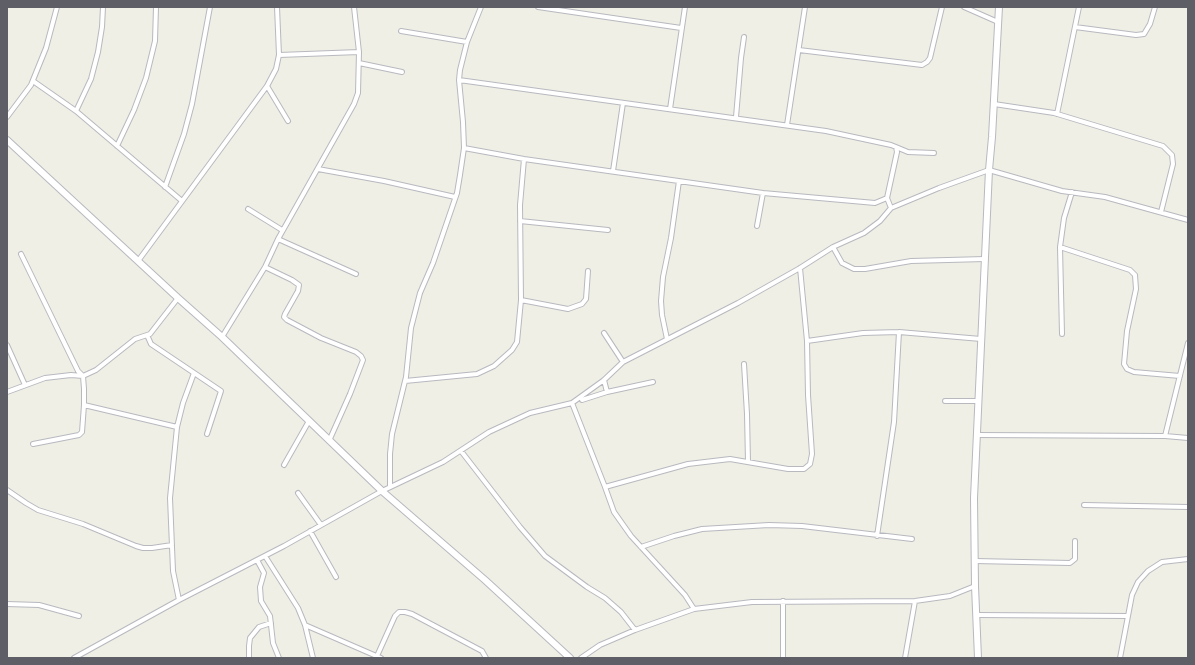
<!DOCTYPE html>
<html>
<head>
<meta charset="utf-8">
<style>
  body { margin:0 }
  #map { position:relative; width:1195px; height:665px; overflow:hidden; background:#efefe6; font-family:"PT Sans Narrow",sans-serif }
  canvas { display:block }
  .frame { position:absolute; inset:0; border:8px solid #5e5f66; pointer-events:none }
</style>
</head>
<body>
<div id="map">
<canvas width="1195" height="665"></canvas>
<div class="frame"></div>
</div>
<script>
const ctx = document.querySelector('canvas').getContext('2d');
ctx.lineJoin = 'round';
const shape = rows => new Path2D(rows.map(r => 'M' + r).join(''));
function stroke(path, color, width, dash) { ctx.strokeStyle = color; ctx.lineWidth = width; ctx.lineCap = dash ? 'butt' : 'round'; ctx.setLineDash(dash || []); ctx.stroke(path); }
const street = shape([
  [538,7,681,28],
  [964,7,998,22],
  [1075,27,1136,35,1144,34,1150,24,1155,7],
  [401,31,467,42],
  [799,50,922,65,927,62,930,58,942,7],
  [279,55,359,52],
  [359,63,402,72],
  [459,80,826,131,891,145,896,147,897,152,887,198,891,208],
  [33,81,76,111,182,201],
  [267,86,288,121],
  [994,104,1054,113,1163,146,1172,155,1173,164,1161,212],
  [670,109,685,7],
  [76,111,91,79,98,52,102,27,103,7],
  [1057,114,1079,7],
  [7,117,31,85,46,48,57,7],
  [736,117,741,58,744,37],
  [787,125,805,7],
  [117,146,134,110,146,78,155,41,156,7],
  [896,147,908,152,934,153],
  [464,148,524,159,763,193,875,203,887,198],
  [318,169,384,181,455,197],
  [613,171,623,103],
  [165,187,184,134,192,104,210,7],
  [248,209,282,230],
  [520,221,608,230],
  [757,226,763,193],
  [278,239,356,274],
  [833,247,842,263,854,269,865,269,911,261,985,259],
  [1060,247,1130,270,1135,275,1136,289,1127,331,1124,364,1127,369,1134,372,1180,376],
  [21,254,78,371,83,376,84,389,84,405,82,432,79,435,33,444],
  [138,261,267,86,276,69,279,55,277,7],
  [265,267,292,280,299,285,298,291,285,314,284,317,287,320,321,338,356,352,361,356,363,360,350,394,329,441],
  [521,300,568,309,582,304,586,299,588,271],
  [604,333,623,362],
  [1062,334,1060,247,1064,218,1072,192],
  [147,335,151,344,221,391,207,434],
  [222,337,265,267,278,239,354,104,358,93,359,52,354,7],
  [667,339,662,315,661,301,663,277,671,238,679,181],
  [807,341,863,333,899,332,981,339],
  [7,345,25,385],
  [744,364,747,414,748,462],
  [604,380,607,392],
  [405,381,477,374,494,366,512,350,517,342,521,300,520,205,524,159],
  [7,392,45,378,71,375,83,376,96,370,135,339,150,334,178,298],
  [582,400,607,392,653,382],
  [945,401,978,401],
  [572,403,605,487,614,512,631,536,685,595,694,609],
  [84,405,177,427],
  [976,435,1165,436,1188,438],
  [1165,436,1188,343],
  [461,451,520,527,545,556,587,587,605,598,621,612,635,630],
  [284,465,309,421],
  [390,487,390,454,392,434,406,377,411,328,420,293,433,263,457,193,460,175,464,148,463,122,459,80,460,70,467,42,481,7],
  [605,487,688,464,730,459,788,469,804,469,810,464,812,454,808,395,807,341,800,268],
  [7,490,26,503,38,510,83,524,136,546,143,548,152,548,172,545],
  [298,493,321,525],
  [1084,505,1188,507],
  [310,531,336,577],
  [877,536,894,422,899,332],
  [641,547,674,536,702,529,769,525,802,526,912,539],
  [265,556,298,608,305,625,313,658],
  [257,560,264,573,260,587,261,601,270,616,273,643,279,658],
  [975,561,1070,563,1075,559,1075,541],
  [179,600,173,571,170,498,177,427,183,403,194,373],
  [783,601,783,658],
  [7,604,39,605,79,616],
  [976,615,1128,616],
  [305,625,381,658],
  [377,656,395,616,399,612,405,612,412,614,482,651,486,658],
  [74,658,179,600,284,546,382,491,443,462,489,432,530,413,572,403,604,380,623,362,738,303,800,268,833,247,864,233,880,221,891,208,939,188,989,170,1062,191,1105,197,1188,220],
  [249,658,249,646,250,638,259,627,271,623],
  [581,658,600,645,635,630,694,609,752,602,915,601,950,596,975,586],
  [905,658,915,601],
  [1120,658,1132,595,1138,582,1148,571,1162,562,1188,559]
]);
const secondary = shape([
  [7,140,178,298,222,337,382,491,485,580,570,658],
  [978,658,975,586,974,498,989,170,992,137,999,7]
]);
stroke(street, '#b8b9bf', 6);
stroke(secondary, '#b7b9bf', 8);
stroke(street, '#fff', 4);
stroke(secondary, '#fff', 6);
</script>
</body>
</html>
